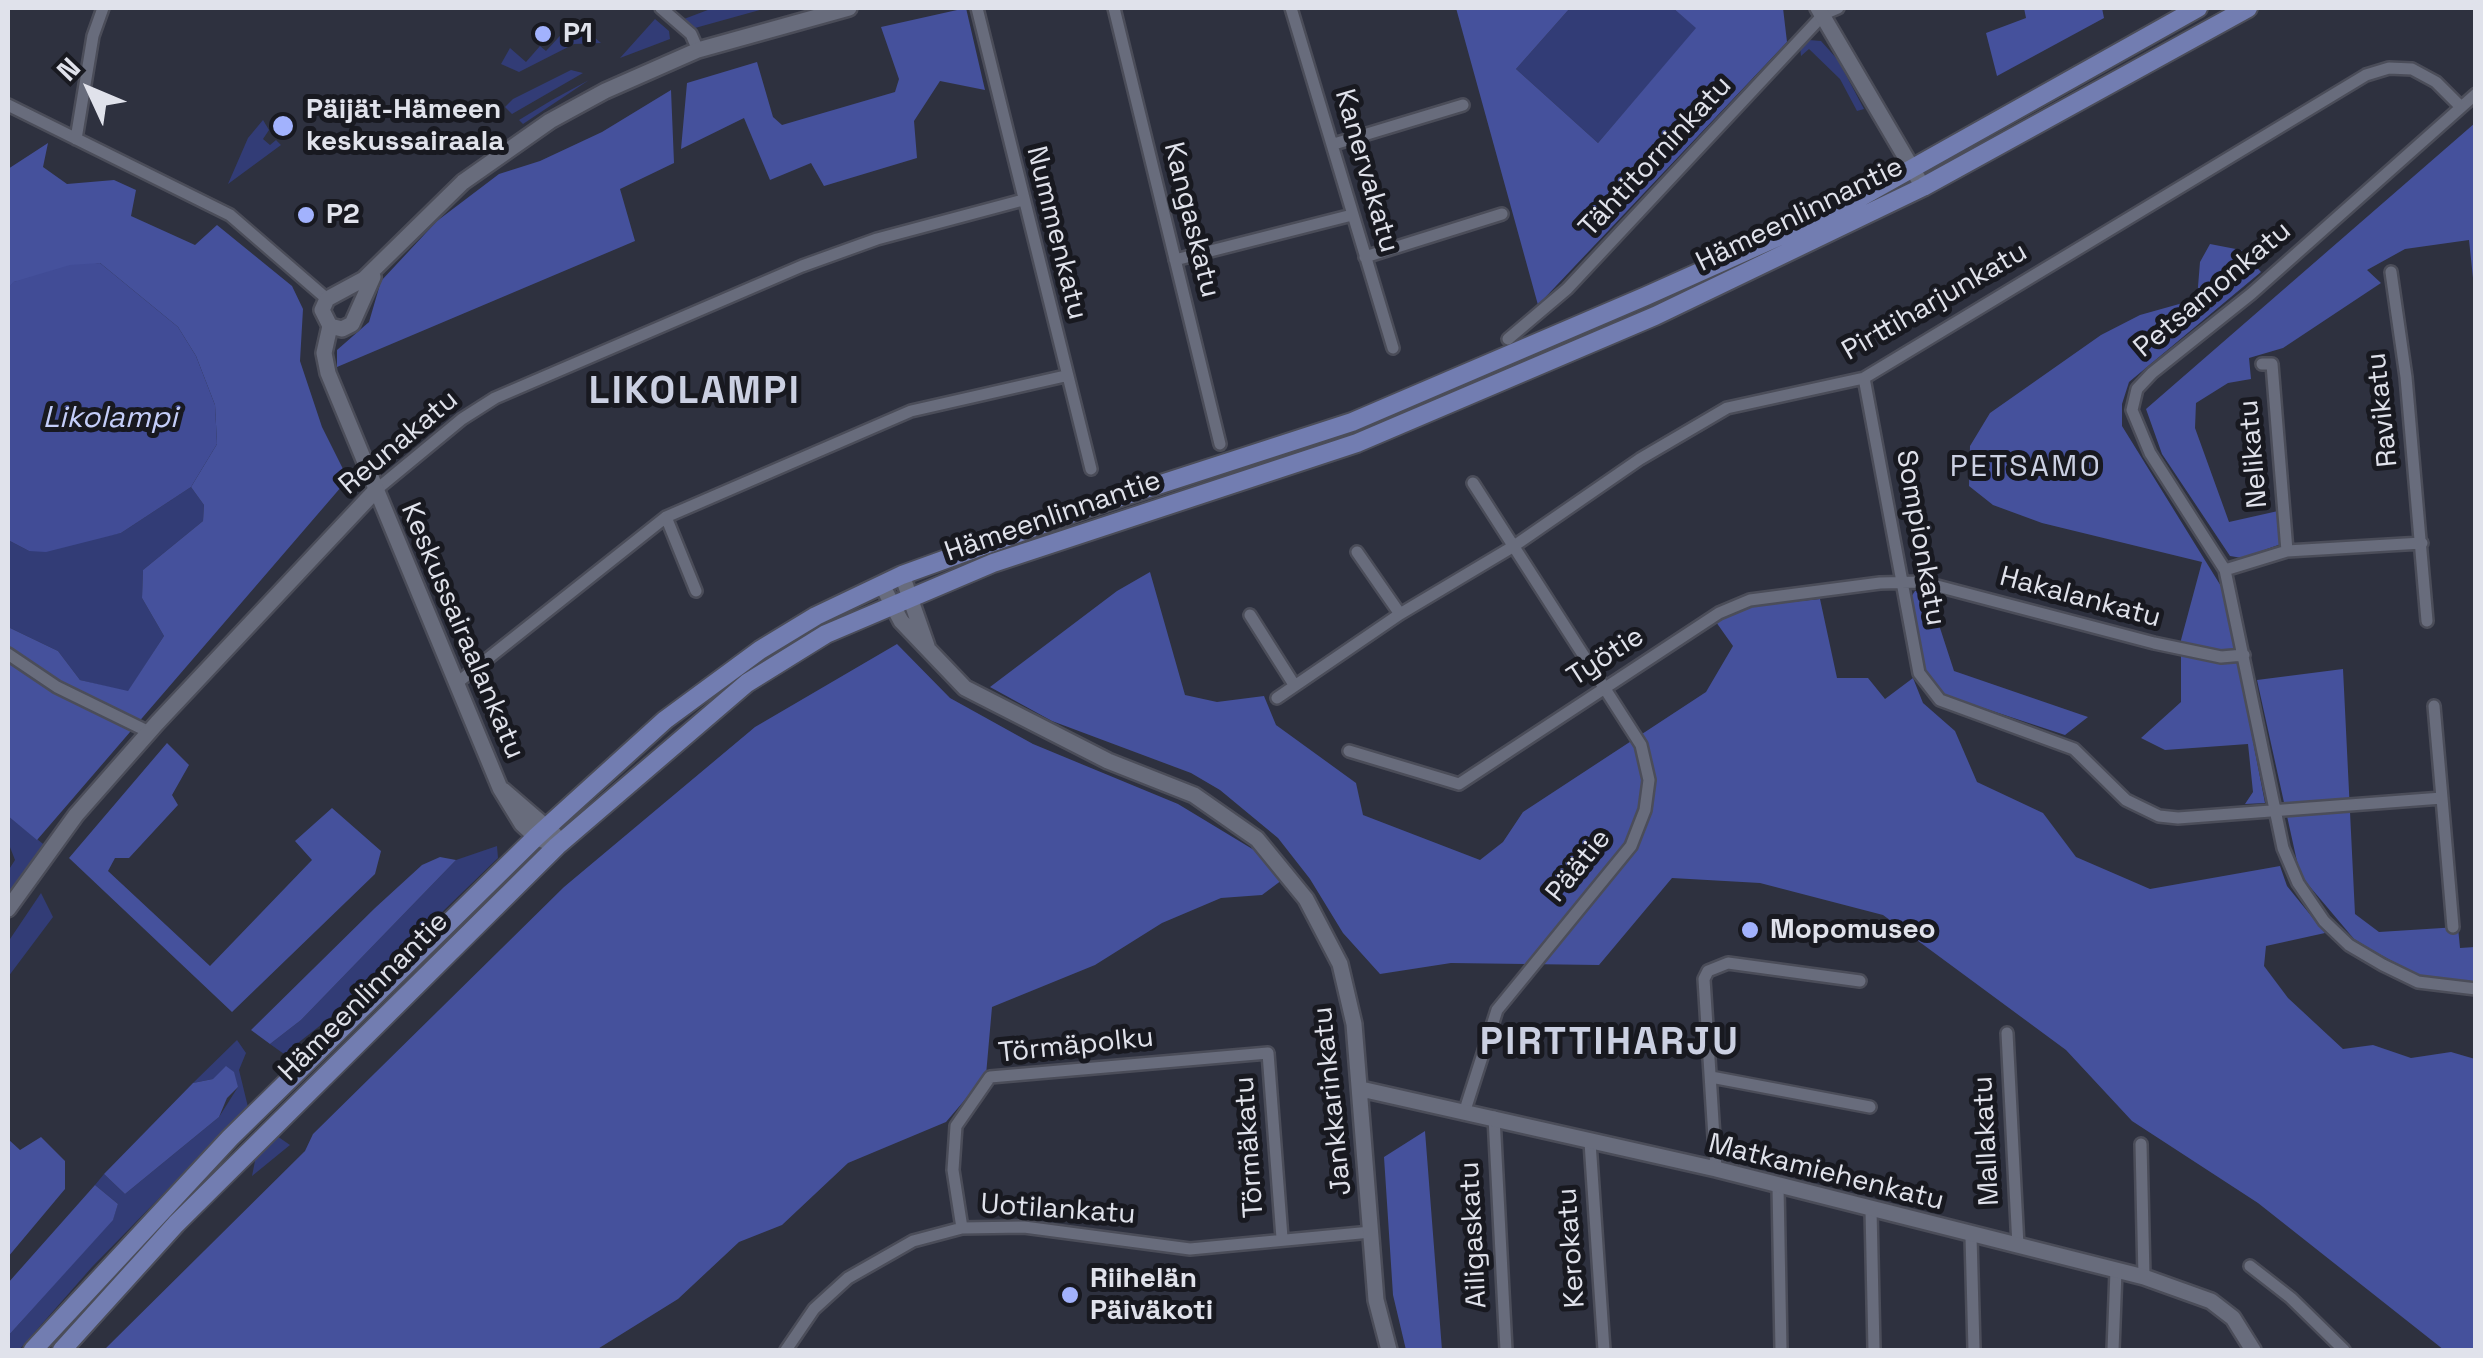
<!DOCTYPE html>
<html>
<head>
<meta charset="utf-8">
<style>
  body { margin:0 }
  #map { position:relative; width:2483px; height:1358px; overflow:hidden; background:#2e313f; font-family:"Space Grotesk",sans-serif }
  canvas { display:block }
  .frame { position:absolute; inset:0; border:10px solid #e0e2eb; pointer-events:none }
  .north { position:absolute; left:40px; top:40px; width:100px; height:100px; -webkit-text-stroke:8px #181920; paint-order:stroke; rotate:314deg; font-size:28px; font-weight:700; line-height:40px; text-align:center; color:#e0e2eb }
  .north::after { content:''; display:block; margin:auto; width:35px; height:45px; background:#e0e2eb; clip-path:polygon(50% 0,100% 100%,50% 72%,0 100%) }
</style>
</head>
<body>
<div id="map">
<canvas width="2483" height="1358"></canvas>
<div class="frame"></div>
<div class="north">N</div>
</div>
<script>
const ctx = document.querySelector('canvas').getContext('2d');
ctx.lineJoin = 'round';
function paint(path, color) { ctx.fillStyle = color; ctx.fill(path, 'evenodd'); }
const shape = rows => new Path2D(rows.map(r => 'M' + r).join(''));
function stroke(path, color, width, dash) { ctx.strokeStyle = color; ctx.lineWidth = width; ctx.lineCap = dash ? 'butt' : 'round'; ctx.setLineDash(dash || []); ctx.stroke(path); }
function write(font, color, halo, rows, align = 'center') {
  ctx.font = font + ' "Space Grotesk",sans-serif'; ctx.lineWidth = 10; ctx.setLineDash([]); ctx.textBaseline = 'middle'; ctx.strokeStyle = halo; ctx.fillStyle = color; for (const [text, x, y, turn = 0] of rows) {
    ctx.save(); ctx.translate(x, y); ctx.rotate((+turn || 0) * Math.PI / 180); ctx.textAlign = isNaN(turn) ? turn : align; if (halo) ctx.strokeText(text, 0, 0); ctx.fillText(text, 0, 0); ctx.restore();
  }
}
const green = shape([
  [713,8,767,8,695,28,684,19],
  [1570,8,1673,8,1697,28,1598,143,1516,69],
  [655,19,669,31,670,39,620,58],
  [569,26,579,34,585,29,601,43,574,44,519,72,501,64,510,48,526,62,540,46,546,51],
  [1809,40,1821,41,1838,60,1864,109,1857,111,1840,79,1809,49,1801,56,1800,46],
  [571,70,583,73,512,114,505,107,513,99],
  [589,80,523,124,519,120,552,100],
  [263,120,269,130,263,139,270,145,276,140,281,145,228,184,248,138],
  [191,487,204,505,203,521,143,570,142,598,164,636,128,692,80,680,58,651,8,627,8,540,29,551,121,533],
  [8,816,47,847,8,901,8,871,15,860,8,842],
  [497,846,498,858,345,1006,284,1054,270,1044,301,1020,456,860],
  [41,893,53,917,8,977,8,942],
  [237,1040,246,1053,239,1070,248,1107,92,1267,19,1350,8,1350,8,1336,113,1219,118,1204,95,1185,104,1174,125,1194,219,1117,238,1087,213,1079,193,1083],
  [277,1136,290,1145,252,1176,256,1156]
]);
const forest = shape([
  [966,8,985,90,940,81,914,121,917,158,824,186,811,163,770,180,744,118,681,149,687,83,757,62,773,117,782,125,895,92,899,79,881,27],
  [1456,8,1570,8,1516,69,1598,143,1696,28,1673,8,1783,8,1787,42,1538,305],
  [2024,8,2102,8,2104,18,1997,76,1986,33,2026,18],
  [671,90,674,163,620,189,635,241,337,367,337,350,369,322,381,281,437,221,499,174,540,161,602,132],
  [2475,123,2475,297,2469,240,2405,249,2367,270,2381,283,2283,348,2249,358,2251,379,2228,383,2196,403,2195,428,2229,522,2278,511,2281,544,2242,558,2230,556,2162,454,2146,409],
  [48,143,43,167,67,184,114,180,136,190,131,216,195,245,217,225,292,286,303,309,300,361,322,427,348,479,37,840,8,816,8,627,58,651,80,680,128,691,164,636,142,598,143,570,203,521,204,505,191,487,217,444,215,405,196,356,178,327,100,263,14,282,8,289,8,169],
  [2210,244,2241,250,2261,272,2129,382,2122,404,2122,426,2224,591,2265,803,2245,804,2253,792,2248,744,2165,750,2141,738,2181,702,2181,640,2202,562,2042,523,1993,505,1969,486,1970,446,1990,413,2101,335,2140,315,2197,299,2200,262],
  [1150,572,1185,695,1217,702,1264,696,1276,725,1356,783,1363,815,1480,860,1503,842,1523,812,1706,692,1733,646,1716,622,1751,606,1820,599,1837,678,1868,678,1885,699,1913,678,1923,703,1955,731,1977,782,2043,813,2076,857,2150,889,2280,866,2287,886,2325,933,2266,946,2264,966,2288,998,2343,1049,2373,1045,2411,1058,2451,1052,2475,1059,2475,1350,2444,1350,2258,1203,2132,1121,2066,1050,1883,915,1760,883,1672,878,1599,965,1451,963,1380,974,1343,933,1310,879,1278,838,1220,790,1191,773,1052,721,990,687,1117,591],
  [1915,591,1928,591,1954,671,2088,717,2065,735,1944,695,1924,669,1911,597],
  [897,644,950,698,1033,744,1178,804,1259,853,1282,880,1262,895,1221,898,1162,923,1095,965,992,1007,986,1075,946,1122,848,1163,782,1225,739,1242,678,1299,596,1350,104,1350,305,1151,313,1134,564,887,755,727],
  [2343,669,2355,914,2379,932,2458,927,2460,948,2475,947,2475,984,2421,977,2370,949,2354,939,2300,875,2257,680],
  [167,743,189,765,172,795,178,805,129,858,115,858,108,871,210,966,312,860,295,841,332,808,381,851,375,874,232,1012,69,858],
  [440,857,456,860,301,1020,270,1044,251,1030,375,908,422,865],
  [226,1066,234,1072,238,1087,227,1098,219,1117,125,1194,104,1174,193,1083,213,1079],
  [1425,1131,1442,1350,1406,1350,1393,1295,1384,1157],
  [41,1137,65,1161,65,1189,8,1257,8,1139,20,1150],
  [95,1185,118,1204,113,1220,8,1336,8,1283]
]);
const water = shape([
  [100,263,178,327,196,356,215,405,217,444,191,487,121,533,46,552,29,551,8,540,8,289,13,282,70,265]
]);
const minor = shape([
  [661,8,691,34,698,50],
  [977,8,1091,469],
  [1114,8,1220,444],
  [1291,8,1393,348],
  [2476,94,2251,294,2152,373,2137,389,2132,410,2150,453,2225,570,2283,848,2298,883,2324,921,2349,945,2383,965,2418,982,2476,989],
  [8,105,230,215,327,299],
  [76,139,93,36,103,8],
  [1334,144,1463,105],
  [1365,257,1502,214],
  [1175,260,1352,215],
  [2391,272,2406,377,2427,621],
  [1508,339,1567,289,1824,14,1838,8],
  [2262,364,2272,364,2287,551],
  [1864,378,1919,673,1940,700,2074,749,2126,800,2159,816,2178,818,2442,798,2434,706],
  [376,490,462,419,495,398,802,266,877,239,1023,200],
  [666,517,696,591],
  [1357,552,1400,614],
  [2225,570,2287,551,2422,543],
  [1250,615,1293,683],
  [8,654,57,687,149,732],
  [457,683,666,517,911,411,1065,376],
  [1277,698,1400,614,1514,546,1640,459,1727,408,1864,378,2366,75,2389,68,2412,69,2436,82,2460,106],
  [1349,751,1459,784,1719,613,1750,600,1880,583,1922,582,2154,643,2221,657,2244,655],
  [2442,798,2453,927],
  [2007,1033,2018,1246],
  [1711,1077,1870,1107],
  [1465,1110,1497,1010,1631,846,1645,810,1649,780,1641,745,1473,483],
  [1494,1117,1506,1350],
  [1590,1142,1604,1350],
  [2141,1144,2144,1277],
  [1716,1169,1704,979,1708,971,1728,963,1860,981],
  [1778,1186,1781,1350],
  [1871,1209,1874,1350],
  [962,1228,953,1170,956,1126,990,1077,1268,1053,1282,1238],
  [1971,1236,1974,1350],
  [2250,1266,2291,1298,2344,1350],
  [786,1350,814,1309,848,1278,913,1241,962,1228,1024,1227,1190,1249,1371,1232],
  [2113,1350,2116,1271]
]);
const tertiary = shape([
  [1818,8,1923,187],
  [330,326,322,310,327,299,364,279,463,182,550,121,605,91,698,50,849,8],
  [330,326,324,353,328,373,500,788,522,824,536,837,557,846],
  [330,326,342,329,352,324,373,277],
  [902,575,927,646],
  [882,585,901,621,965,688,1108,761,1194,795,1257,839,1306,899,1340,964,1354,1024,1376,1300,1389,1350],
  [503,790,554,834],
  [8,909,76,815,157,723,376,490],
  [1361,1089,1716,1169,2144,1277,2211,1301,2233,1318,2253,1350]
]);
const primary = shape([
  [33,1350,230,1138,536,837,665,720,760,650,816,616,902,575,1087,508,1352,422,1646,296,1838,210,2198,8],
  [62,1350,176,1224,557,846,747,683,826,634,993,563,1357,443,1655,316,1923,187,2248,8]
]);
const markers = [
  [543,34,10,"#a2b2fd"],
  [283,126,12,"#a2b2fd"],
  [306,215,10,"#a2b2fd"],
  [1750,930,10,"#a2b2fd"],
  [1070,1295,10,"#a2b2fd"]
];
const poiNames = [
  ["P1",563,34],
  ["Päijät-Hämeen",306,110],
  ["keskussairaala",306,142],
  ["P2",326,215],
  ["Mopomuseo",1770,930],
  ["Riihelän",1090,1279],
  ["Päiväkoti",1090,1311]
];
const streetNames = [
  ["Tähtitorninkatu",1656,157,-47],
  ["Kanervakatu",1366,171,74],
  ["Hämeenlinnantie",1800,215,-26],
  ["Kangaskatu",1191,220,76],
  ["Nummenkatu",1056,233,76],
  ["Petsamonkatu",2213,290,-40],
  ["Pirttiharjunkatu",1935,302,-30],
  ["Ravikatu",2383,410,-96],
  ["Reunakatu",399,443,-40],
  ["Nelikatu",2254,454,-95],
  ["Hämeenlinnantie",1053,517,-19],
  ["Sompionkatu",1920,538,80],
  ["Hakalankatu",2080,598,15],
  ["Keskussairaalankatu",462,631,67],
  ["Työtie",1606,657,-33],
  ["Päätie",1579,866,-51],
  ["Hämeenlinnantie",364,997,-45],
  ["Törmäpolku",1076,1046,-6],
  ["Jankkarinkatu",1333,1101,-96],
  ["Mallakatu",1987,1141,-93],
  ["Törmäkatu",1250,1147,-94],
  ["Matkamiehenkatu",1826,1173,14],
  ["Uotilankatu",1058,1210,4],
  ["Ailigaskatu",1474,1235,-93],
  ["Kerokatu",1572,1248,-94]
];
const waterNames = [
  ["Likolampi",110,419]
];
const neighbourhoodNames = [
  ["PETSAMO",2026,468]
];
const districtNames = [
  ["LIKOLAMPI",695,393],
  ["PIRTTIHARJU",1610,1044]
];
paint(green, '#323c76');
paint(forest, '#45519c');
paint(water, '#414c96');
stroke(minor, '#4b4d59', 16);
stroke(tertiary, '#4b4d59', 20);
stroke(primary, '#4b4d59', 22);
stroke(minor, '#686c7c', 11);
stroke(tertiary, '#686c7c', 15);
stroke(primary, '#727db1', 18);
for (const [x, y, r, color] of markers) { const dot = new Path2D(); dot.arc(x, y, r, 0, 2 * Math.PI); ctx.fillStyle = color; ctx.fill(dot); stroke(dot, '#181920', 4); }
write('bold 28px', '#e0e2eb', '#181920', poiNames, 'left');
write('28px', '#e0e2eb', '#181920', streetNames);
write('italic 30px', '#c4cef9', '#181920', waterNames);
ctx.letterSpacing = '2.5px';
write('30px', '#cbd0e2', '#181920', neighbourhoodNames);
ctx.letterSpacing = '0px';
ctx.letterSpacing = '2.5px';
write('bold 38px', '#cbd0e2', '#181920', districtNames);
ctx.letterSpacing = '0px';
</script>
</body>
</html>
